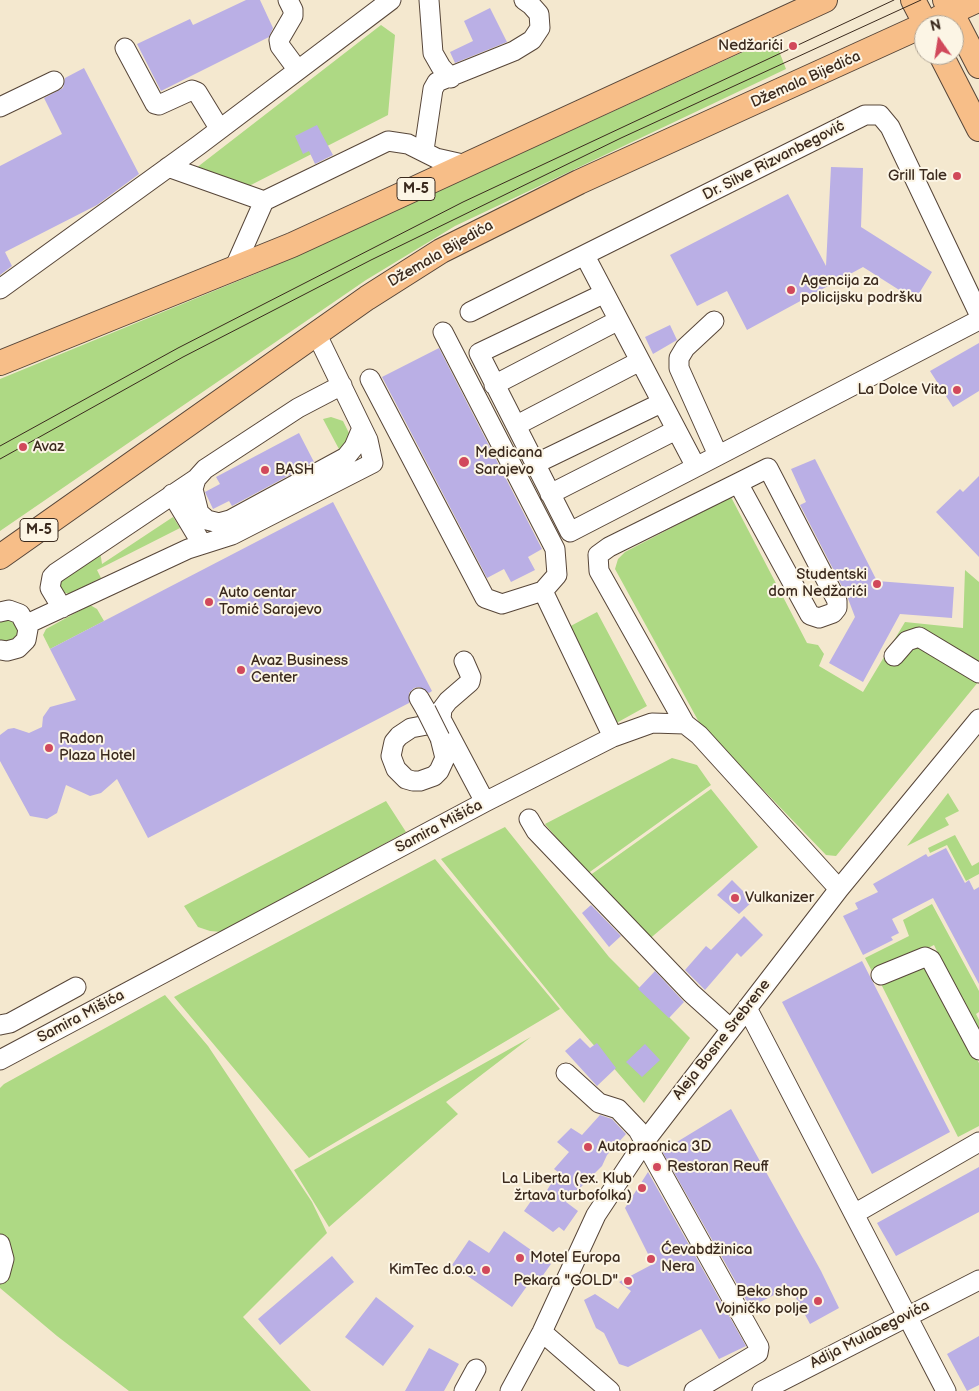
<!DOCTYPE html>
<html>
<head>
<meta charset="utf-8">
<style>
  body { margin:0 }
  #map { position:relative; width:979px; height:1391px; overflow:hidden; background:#f4e8cf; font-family:"Balsamiq Sans",sans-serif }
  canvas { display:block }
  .north { position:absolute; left:914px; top:15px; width:50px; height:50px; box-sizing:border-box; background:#fcf5e5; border:1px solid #afa495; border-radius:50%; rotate:347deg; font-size:14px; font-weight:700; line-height:20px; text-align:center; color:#3b2a1e }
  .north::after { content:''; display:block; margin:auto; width:18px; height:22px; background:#d1495b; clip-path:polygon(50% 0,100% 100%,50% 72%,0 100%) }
</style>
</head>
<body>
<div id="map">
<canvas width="979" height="1391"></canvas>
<div class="north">N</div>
</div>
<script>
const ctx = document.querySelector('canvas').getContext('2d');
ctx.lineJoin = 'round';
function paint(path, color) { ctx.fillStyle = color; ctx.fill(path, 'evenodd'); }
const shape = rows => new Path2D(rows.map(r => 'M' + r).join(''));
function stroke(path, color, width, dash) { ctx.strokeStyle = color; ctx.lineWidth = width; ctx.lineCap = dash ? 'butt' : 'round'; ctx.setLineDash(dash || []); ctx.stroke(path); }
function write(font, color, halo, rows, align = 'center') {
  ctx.font = font + ' "Balsamiq Sans",sans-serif'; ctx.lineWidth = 4; ctx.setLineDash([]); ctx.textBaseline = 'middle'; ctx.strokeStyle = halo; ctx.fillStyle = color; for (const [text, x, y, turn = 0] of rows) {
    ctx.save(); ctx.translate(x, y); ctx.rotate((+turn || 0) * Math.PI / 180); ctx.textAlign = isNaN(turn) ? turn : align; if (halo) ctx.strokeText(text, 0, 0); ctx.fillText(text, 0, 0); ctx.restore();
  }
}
const green = shape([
  [381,25,395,35,388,115,247,187,191,172],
  [774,38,786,69,455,226,366,280,0,531,0,379,265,270],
  [331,417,343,421,349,433,349,440,340,451,323,419],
  [731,497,807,643,818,645,824,654,819,666,863,692,905,622,963,628,965,570,979,582,979,681,836,856,826,855,700,724,615,569,618,559,625,552],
  [173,517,180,528,97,570,101,578,70,594,61,592,57,580,100,551,102,564],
  [90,605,97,609,104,621,50,649,43,635,46,629],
  [597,612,647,706,611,726,565,629],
  [12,616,22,630,13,644,0,642,0,618],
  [672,758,697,765,711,785,587,874,545,824],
  [711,789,758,847,647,941,589,876],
  [948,793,959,811,945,818,949,825,907,846],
  [386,801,406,832,222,932,210,931,198,927,184,906],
  [505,827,609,957,690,1038,644,1103,565,1012,441,859],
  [955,835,972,866,979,862,979,874,966,881,947,845,930,853,928,848],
  [435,859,560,1009,309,1158,174,997],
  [932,904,979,991,979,1012,976,1014,979,1020,979,1038,934,945,874,975,865,958,909,936,903,920],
  [926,962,979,1063,979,1126,958,1137,881,984],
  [165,995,208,1046,312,1202,327,1233,243,1317,311,1391,129,1391,57,1336,0,1288,0,1088,4,1084],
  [531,1037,446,1102,458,1114,329,1227,294,1170]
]);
const building = shape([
  [246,0,260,0,273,28,269,37,161,91,137,44,190,19,193,25],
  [490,8,507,42,455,63,450,52,473,41,464,21],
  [84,68,139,174,97,205,5,252,12,266,0,275,0,166,62,134,44,98,63,88,65,78],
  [317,125,333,155,315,164,309,151,303,154,295,136],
  [831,167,863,168,861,227,932,272,915,300,863,267,747,330,727,291,697,306,670,255,788,194,826,266],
  [670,325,677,340,653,354,645,337],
  [979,343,979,391,953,407,930,371],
  [439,348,542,549,528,557,535,570,511,582,504,569,487,578,382,377],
  [299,433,314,462,232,506,229,501,213,509,205,492,220,484,216,477],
  [815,459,877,581,954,587,952,618,900,614,863,682,829,663,855,617,847,596,800,505,806,502,791,469],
  [979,476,979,557,936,512,960,489,963,492],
  [333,502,432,691,429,693,419,687,414,688,409,693,409,703,148,838,117,779,101,793,90,796,66,785,57,813,47,819,30,816,0,761,0,735,8,729,14,728,29,733,42,727,43,717,50,707,76,700,50,649],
  [946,848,965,883,969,880,974,890,979,887,979,984,933,898,892,919,899,933,891,937,893,940,863,955,843,916,858,909,855,903,878,892,873,884,926,854,928,857],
  [732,880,753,901,739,914,717,895],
  [591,905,621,936,609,947,582,913],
  [744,916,763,935,741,957,737,953,705,990,685,970,706,946,711,950],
  [862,961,950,1132,872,1174,782,1002],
  [655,971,684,1002,669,1018,638,989],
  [580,1038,590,1048,597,1043,616,1068,597,1086,565,1051],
  [645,1044,660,1060,642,1077,626,1062],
  [731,1109,821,1271,839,1308,810,1324,790,1287,750,1307,662,1151],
  [600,1115,612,1119,626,1134,607,1155,602,1166,566,1202,578,1211,564,1231,559,1227,553,1232,524,1211,536,1194,543,1197,558,1172,554,1169,569,1152,557,1142,571,1128,582,1135],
  [979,1167,979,1212,896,1256,877,1223],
  [648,1172,746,1346,719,1359,701,1329,628,1367,619,1364,604,1333,596,1328,584,1300,595,1294,618,1309,631,1291,619,1282,653,1264,625,1208],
  [504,1231,551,1264,536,1285,530,1282,512,1307,452,1265,469,1240,489,1253],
  [332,1256,354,1282,280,1345,258,1319],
  [376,1297,414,1326,383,1366,345,1337],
  [979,1336,979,1385,967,1391,947,1354],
  [429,1348,459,1364,444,1391,405,1391]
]);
const minor = shape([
  [288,0,293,10,293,16,279,40,280,46,297,69],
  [429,0,433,53,441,67,451,78],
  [125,48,155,104,159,105,192,90,197,92,219,128],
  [0,107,54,81],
  [424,150,433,89,437,82,514,51,532,40,540,28,539,14,531,5,524,0],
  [168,167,264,201],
  [585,256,696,467,570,532,479,353,603,294],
  [233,271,264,201,388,141,408,144,436,158,467,165],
  [0,289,199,145,391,0],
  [470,312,865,115,880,115,890,127,979,314],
  [714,321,685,348,679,358,679,368,718,455],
  [443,332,555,549,557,575,543,591],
  [370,379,485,598,502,604,543,591,613,737],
  [494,385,617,321],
  [517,425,640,361],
  [535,464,661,403],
  [696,467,979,320],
  [196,479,193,489,199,513,207,520,219,523,230,520,346,457,354,447,362,428],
  [172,494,202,544],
  [550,494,676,430],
  [62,608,50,588,52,577,56,573,196,479,205,469,298,408,342,385],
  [0,612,9,610,20,614,28,629,26,640,18,648,7,651,0,650],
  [27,624,188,549,232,535,373,463,368,440,317,335],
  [894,656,907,641,919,637,979,673],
  [464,661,471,677,470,682,448,701,442,709,441,719,485,802],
  [419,698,426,710],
  [685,724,599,571,598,555,609,547,738,483,768,468,837,601,837,608,833,613,819,618,810,615,738,483],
  [440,738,445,758,439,771,434,776,420,781,413,781,406,779,396,769,391,756,394,742,399,736,411,728,427,725,441,719],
  [529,819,536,831,691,993,731,1029],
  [881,975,925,957,931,960,979,1050],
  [747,1008,946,1391],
  [0,1025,10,1023,76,987],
  [0,1060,485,802,613,737,652,723,685,724,699,735,839,889],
  [566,1073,599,1103,618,1109,638,1130,759,1347,758,1353,694,1391],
  [854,1214,979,1142],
  [0,1244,4,1259,0,1274],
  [542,1332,610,1391],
  [464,1391,476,1369],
  [510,1391,542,1332,596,1215,645,1141,839,889,979,719],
  [762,1391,979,1280]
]);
const major = shape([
  [913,0,926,25],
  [945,0,979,66],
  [939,18,978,0],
  [941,55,979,129],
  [0,363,292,245,825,0],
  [0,557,367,298,441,251,579,182,924,25]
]);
const tram = shape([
  [0,446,178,348,463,202,894,0],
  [0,459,183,357,371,260,621,138,921,0]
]);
const minorBridge = shape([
  [426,710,440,738]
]);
const markers = [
  [793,46,5,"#d1495b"],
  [957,176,5,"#d1495b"],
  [791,290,5,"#d1495b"],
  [957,390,5,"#d1495b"],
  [23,447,5,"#d1495b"],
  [464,462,6,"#d1495b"],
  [265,470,5,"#d1495b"],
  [877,584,5,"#d1495b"],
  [209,602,5,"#d1495b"],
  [241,670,5,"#d1495b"],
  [49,748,5,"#d1495b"],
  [735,898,5,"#d1495b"],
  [588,1147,5,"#d1495b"],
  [657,1167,5,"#d1495b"],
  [642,1188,5,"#d1495b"],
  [520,1258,5,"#d1495b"],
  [651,1259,5,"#d1495b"],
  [486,1270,5,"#d1495b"],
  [628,1281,5,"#d1495b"],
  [818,1301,5,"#d1495b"]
];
const shields = [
  [416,189,38],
  [39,530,38]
];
const shieldNames = [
  ["M-5",416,189],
  ["M-5",39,530]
];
const poiNames = [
  ["Nedžarići",783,46,"right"],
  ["Grill Tale",947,176,"right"],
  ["Agencija za",801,281],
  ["policijsku podršku",801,298],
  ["La Dolce Vita",947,390,"right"],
  ["Avaz",33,447],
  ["Medicana",475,453],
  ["Sarajevo",475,470],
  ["BASH",275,470],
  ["Studentski",867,575,"right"],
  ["dom Nedžarići",867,592,"right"],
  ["Auto centar",219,593],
  ["Tomić Sarajevo",219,610],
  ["Avaz Business",251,661],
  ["Center",251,678],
  ["Radon",59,739],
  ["Plaza Hotel",59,756],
  ["Vulkanizer",745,898],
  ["Autopraonica 3D",598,1147],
  ["Restoran Reuff",667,1167],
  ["La Liberta (ex. Klub",632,1179,"right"],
  ["žrtava turbofolka)",632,1196,"right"],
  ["Ćevabdžinica",661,1250],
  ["Nera",661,1267],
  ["Motel Europa",530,1258],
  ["KimTec d.o.o.",476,1270,"right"],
  ["Pekara \"GOLD\"",618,1281,"right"],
  ["Beko shop",808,1292,"right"],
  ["Vojničko polje",808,1309,"right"]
];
const streetNames = [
  ["Džemala Bijedića",806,80,-24],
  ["Dr. Silve Rizvanbegović",774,161,-27],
  ["Džemala Bijedića",441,254,-30],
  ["Samira Mišića",439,827,-28],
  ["Samira Mišića",81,1017,-28],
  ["Aleja Bosne Srebrene",722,1040,-52],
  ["Adija Mulabegovića",870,1335,-27]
];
paint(green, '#aed984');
paint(building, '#baafe5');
stroke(minor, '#574639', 21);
stroke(major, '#574639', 26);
stroke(minor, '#fff', 19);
stroke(major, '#f7be88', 24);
stroke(tram, '#3b2a1e', 1);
stroke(minorBridge, '#574639', 21, []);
stroke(minorBridge, '#fff', 19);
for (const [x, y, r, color] of markers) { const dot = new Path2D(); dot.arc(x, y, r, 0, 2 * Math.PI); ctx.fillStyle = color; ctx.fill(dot); stroke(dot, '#fcf5e5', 2); }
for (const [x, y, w] of shields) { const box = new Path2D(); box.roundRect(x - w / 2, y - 11.5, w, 23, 4); ctx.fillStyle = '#fcf5e5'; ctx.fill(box); stroke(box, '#3b2a1e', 1); }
write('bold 14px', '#3b2a1e', null, shieldNames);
write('15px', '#3b2a1e', '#fcf5e5', poiNames, 'left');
write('15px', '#3b2a1e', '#fcf5e5', streetNames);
</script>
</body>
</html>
